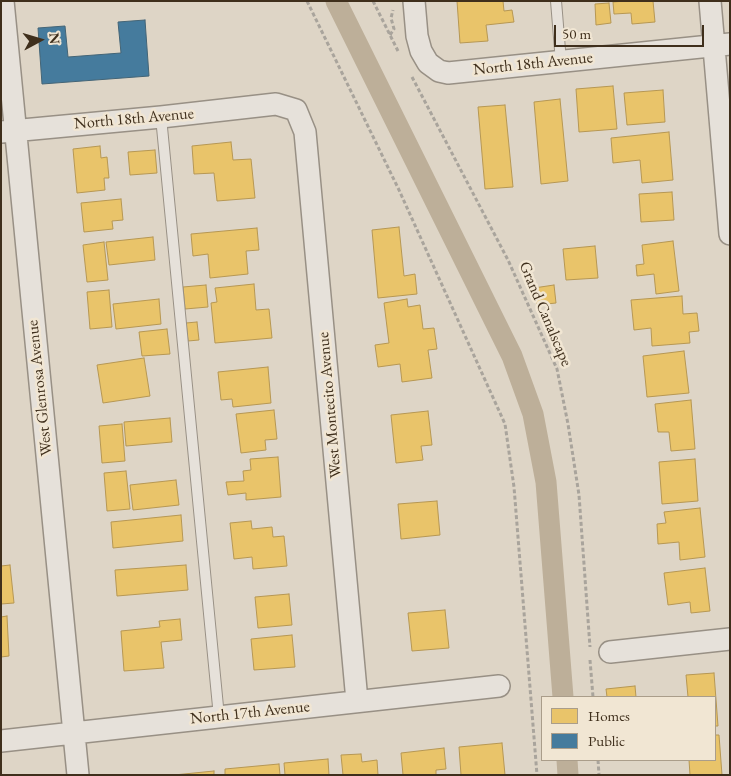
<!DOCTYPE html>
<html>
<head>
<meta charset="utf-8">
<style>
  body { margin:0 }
  #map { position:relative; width:731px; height:776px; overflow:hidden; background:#ded5c6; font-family:"EB Garamond",serif }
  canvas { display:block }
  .frame { position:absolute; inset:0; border:2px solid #3f2f1c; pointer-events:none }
  .legend { position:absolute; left:541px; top:696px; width:175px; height:65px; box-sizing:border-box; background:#f1e6d3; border:1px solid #aa9d8a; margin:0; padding:6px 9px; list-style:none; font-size:15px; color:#3f2f1c }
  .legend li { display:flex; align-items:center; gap:10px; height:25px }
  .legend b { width:25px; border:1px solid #aa9d8a }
  .north { position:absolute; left:15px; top:15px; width:50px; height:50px; -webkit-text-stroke:4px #f1e6d3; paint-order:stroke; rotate:84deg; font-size:14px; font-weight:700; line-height:20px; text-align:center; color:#3f2f1c }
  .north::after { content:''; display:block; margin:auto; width:18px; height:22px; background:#3f2f1c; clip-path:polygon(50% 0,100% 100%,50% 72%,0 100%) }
  .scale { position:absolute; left:554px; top:25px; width:150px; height:22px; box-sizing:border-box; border:2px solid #3f2f1c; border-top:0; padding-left:6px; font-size:15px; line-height:18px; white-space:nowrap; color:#3f2f1c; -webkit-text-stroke:4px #f1e6d3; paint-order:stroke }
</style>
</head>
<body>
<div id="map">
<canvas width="731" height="776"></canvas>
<div class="frame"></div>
<ul class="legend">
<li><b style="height:14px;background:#e9c46a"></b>Homes</li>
<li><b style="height:14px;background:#457b9d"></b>Public</li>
</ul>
<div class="north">N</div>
<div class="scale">50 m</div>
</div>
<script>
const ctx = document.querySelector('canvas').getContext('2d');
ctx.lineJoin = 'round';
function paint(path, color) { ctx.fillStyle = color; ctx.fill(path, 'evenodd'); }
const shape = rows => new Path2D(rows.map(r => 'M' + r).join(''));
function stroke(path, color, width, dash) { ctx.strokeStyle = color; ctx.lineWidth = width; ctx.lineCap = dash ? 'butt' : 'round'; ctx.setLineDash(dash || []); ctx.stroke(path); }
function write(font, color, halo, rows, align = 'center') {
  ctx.font = font + ' "EB Garamond",serif'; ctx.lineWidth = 5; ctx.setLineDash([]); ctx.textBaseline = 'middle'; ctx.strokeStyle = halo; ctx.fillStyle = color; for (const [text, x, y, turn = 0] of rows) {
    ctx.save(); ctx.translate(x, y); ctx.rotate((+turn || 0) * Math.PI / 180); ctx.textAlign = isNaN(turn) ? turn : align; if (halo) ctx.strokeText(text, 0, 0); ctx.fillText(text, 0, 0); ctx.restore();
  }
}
const homes = shape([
  [457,1,503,1,504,11,512,10,514,22,486,25,488,41,460,43,457,1],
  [625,1,653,1,655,22,632,24,631,13,614,14,613,2,625,1],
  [609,3,611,23,596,25,595,4,609,3],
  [613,86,617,129,579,132,576,89,613,86],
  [663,90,665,122,627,125,624,93,663,90],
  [560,99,568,181,541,184,534,102,560,99],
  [505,105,513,187,485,189,478,107,505,105],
  [669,132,673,180,642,183,640,160,613,163,611,138,669,132],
  [231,142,233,160,251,159,255,198,217,201,214,173,194,174,192,146,231,142],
  [100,146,101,158,107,157,109,178,104,178,105,190,77,193,73,149,100,146],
  [155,150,157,173,130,175,128,152,155,150],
  [672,192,674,220,641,222,639,194,672,192],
  [121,199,123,220,112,221,113,229,84,232,81,203,121,199],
  [399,227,404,276,415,274,417,294,378,298,372,230,399,227],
  [257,228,259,250,246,251,248,274,210,278,208,254,193,256,191,234,257,228],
  [153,237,155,260,109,265,106,242,153,237],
  [673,241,679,291,656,294,654,274,637,276,636,265,644,264,642,245,673,241],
  [104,242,108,280,87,282,83,245,104,242],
  [595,246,598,278,566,280,563,249,595,246],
  [254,284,256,310,269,309,272,338,215,343,211,303,217,302,215,288,254,284],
  [206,285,208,307,185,309,183,287,206,285],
  [554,285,556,303,537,305,534,288,554,285],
  [109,290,112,327,90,329,87,292,109,290],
  [682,296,683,314,697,313,699,331,689,332,690,343,652,346,651,328,634,330,631,300,682,296],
  [159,299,161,324,116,329,113,304,159,299],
  [407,299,408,307,420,305,423,329,434,328,437,349,428,350,432,378,402,382,400,364,378,367,375,345,389,343,384,303,407,299],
  [197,322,199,340,188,341,186,323,197,322],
  [167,329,170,354,142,356,139,332,167,329],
  [684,351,689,393,647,397,643,356,684,351],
  [144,358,150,396,103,403,97,365,144,358],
  [268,367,271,403,233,407,232,399,221,400,218,372,268,367],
  [691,400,695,449,671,451,669,432,658,432,655,404,691,400],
  [274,410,277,439,265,440,266,450,241,453,236,414,274,410],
  [428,411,432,445,421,446,423,460,396,463,391,415,428,411],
  [170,418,172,442,126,446,124,422,170,418],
  [122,424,125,461,102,463,99,426,122,424],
  [278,457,281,497,246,500,246,493,228,495,226,482,244,481,243,471,251,470,250,459,278,457],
  [695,459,698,501,662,504,659,462,695,459],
  [126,471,130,509,107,511,104,473,126,471],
  [176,480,179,505,133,510,130,485,176,480],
  [437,501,440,535,401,539,398,504,437,501],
  [700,508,705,557,680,560,679,542,658,544,657,524,666,523,664,512,700,508],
  [181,515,183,541,113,548,111,522,181,515],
  [251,521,252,529,272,527,273,537,284,536,287,566,253,569,252,557,234,559,230,523,251,521],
  [10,565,14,603,1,604,1,566,10,565],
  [186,565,188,590,117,596,115,570,186,565],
  [705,568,710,611,691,613,690,602,668,605,664,573,705,568],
  [289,594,292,625,258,628,255,597,289,594],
  [445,610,449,648,412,651,408,613,445,610],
  [7,616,9,656,1,657,1,617,7,616],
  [180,619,182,640,161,642,164,668,124,671,121,631,160,627,159,621,180,619],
  [292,635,295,667,254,670,251,639,292,635],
  [714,673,718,726,715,726,715,697,688,697,686,675,714,673],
  [635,686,636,697,607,697,606,689,635,686],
  [715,735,719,735,722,775,690,775,689,760,715,760,715,735],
  [502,743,505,775,461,775,459,747,502,743],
  [444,748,446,769,436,770,436,775,403,775,401,753,444,748],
  [361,754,362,762,377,760,378,775,343,775,341,755,361,754],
  [328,759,329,775,285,775,284,763,328,759],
  [279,764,280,775,225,775,225,769,279,764],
  [214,771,214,775,174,775,214,771]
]);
const public = shape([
  [145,20,149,76,42,84,38,28,65,26,68,57,121,53,118,22,145,20]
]);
const canal = shape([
  [336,1,512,356,533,414,546,482,563,697],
  [567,760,568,775]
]);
const path = shape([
  [307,1,399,190,505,424,514,487,537,775],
  [373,1,398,51],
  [390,35,394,29,391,18,393,10],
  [412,77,508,260,557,369,568,424,579,495,590,647],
  [590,660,593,697],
  [598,760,599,775]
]);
const service = shape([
  [556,1,561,62],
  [161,117,219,717]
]);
const minor = shape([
  [3,1,78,775],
  [414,1,417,36,421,51,428,63,439,71,448,73,730,44],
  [710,1,730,234],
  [1,132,161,117,276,104,296,110,305,132,357,701],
  [610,652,730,639],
  [1,741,499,686]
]);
const streetNames = [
  ["North 18th Avenue",533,64,-6],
  ["North 18th Avenue",134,119,-5],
  ["Grand Canalscape",545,314,67],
  ["West Glenrosa Avenue",40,388,-96],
  ["West Montecito Avenue",330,405,-95],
  ["North 17th Avenue",250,713,-6]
];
paint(homes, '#e9c46a');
stroke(homes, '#b69753', 1);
paint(public, '#457b9d');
stroke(public, '#436476', 1);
stroke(canal, '#bdaf99', 21);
stroke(service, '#989085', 12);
stroke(minor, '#989085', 24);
stroke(path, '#a9a49c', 3, [4, 2.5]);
stroke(service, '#e6e1da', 10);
stroke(minor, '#e6e1da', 21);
write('16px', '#3f2f1c', '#f1e6d3', streetNames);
</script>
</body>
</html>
